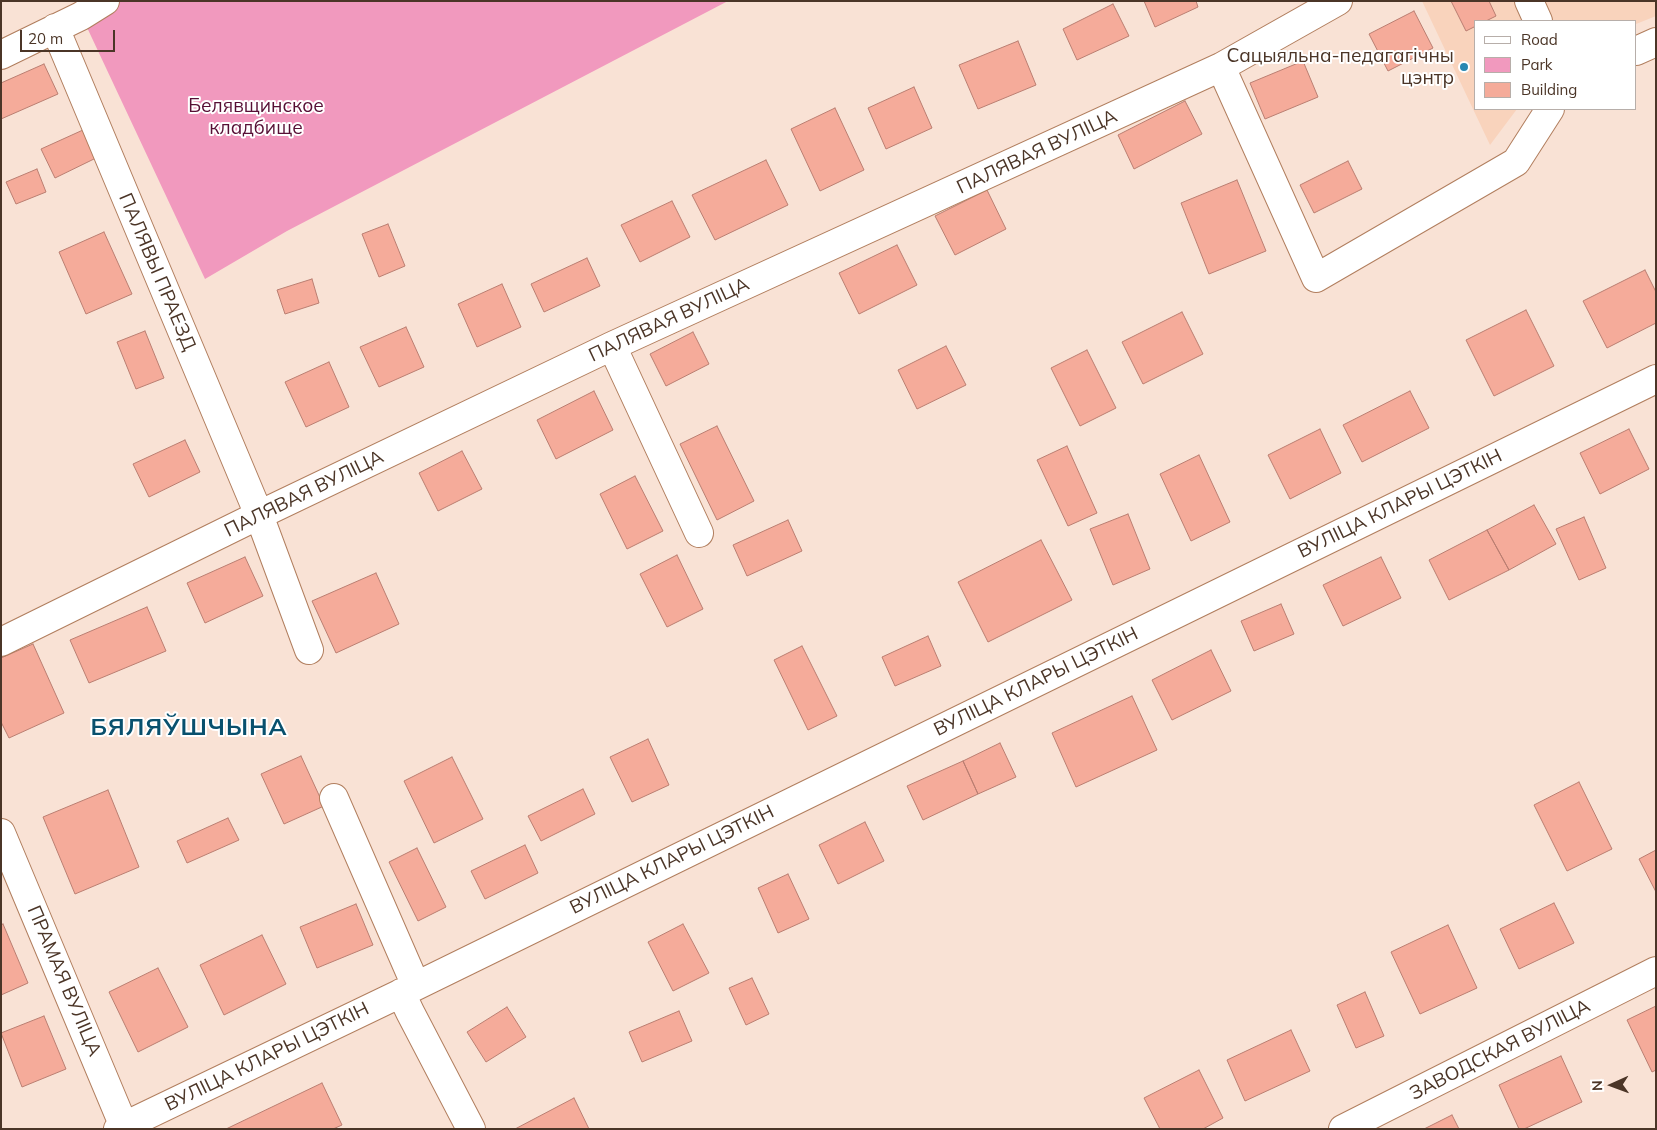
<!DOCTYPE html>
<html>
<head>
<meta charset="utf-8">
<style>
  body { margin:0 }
  #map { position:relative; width:1657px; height:1130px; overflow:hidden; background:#f9e2d5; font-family:Mulish,sans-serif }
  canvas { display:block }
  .frame { position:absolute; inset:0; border:2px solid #4b3527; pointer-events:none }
  .legend { position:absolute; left:1474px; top:20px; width:162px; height:90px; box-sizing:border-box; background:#fff; border:1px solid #b7aea9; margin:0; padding:6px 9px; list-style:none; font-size:15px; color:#4b3527 }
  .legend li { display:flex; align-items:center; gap:10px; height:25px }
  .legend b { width:25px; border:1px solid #b7aea9 }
  .north { position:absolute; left:1587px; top:1060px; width:50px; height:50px; -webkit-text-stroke:4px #fff; paint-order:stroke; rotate:268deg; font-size:14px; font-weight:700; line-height:20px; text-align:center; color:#4b3527 }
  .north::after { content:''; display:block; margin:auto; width:18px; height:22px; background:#4b3527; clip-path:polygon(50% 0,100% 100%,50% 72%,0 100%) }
  .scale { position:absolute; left:20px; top:30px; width:95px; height:22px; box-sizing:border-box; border:2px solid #4b3527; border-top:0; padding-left:6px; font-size:15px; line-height:18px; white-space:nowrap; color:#4b3527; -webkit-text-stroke:4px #fff; paint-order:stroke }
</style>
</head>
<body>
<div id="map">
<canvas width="1657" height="1130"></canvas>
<div class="frame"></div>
<ul class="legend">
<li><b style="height:6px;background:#fff"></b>Road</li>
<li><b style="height:14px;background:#f199be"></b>Park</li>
<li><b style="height:14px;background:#f5ab9a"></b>Building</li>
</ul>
<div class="north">N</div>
<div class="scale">20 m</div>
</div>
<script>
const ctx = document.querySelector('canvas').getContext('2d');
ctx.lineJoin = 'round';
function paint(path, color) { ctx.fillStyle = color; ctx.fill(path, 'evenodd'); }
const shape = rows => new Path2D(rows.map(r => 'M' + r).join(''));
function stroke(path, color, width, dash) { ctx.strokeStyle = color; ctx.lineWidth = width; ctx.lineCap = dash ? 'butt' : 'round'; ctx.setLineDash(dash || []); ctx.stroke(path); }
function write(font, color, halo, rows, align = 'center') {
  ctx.font = font + ' Mulish,sans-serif'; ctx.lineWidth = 4; ctx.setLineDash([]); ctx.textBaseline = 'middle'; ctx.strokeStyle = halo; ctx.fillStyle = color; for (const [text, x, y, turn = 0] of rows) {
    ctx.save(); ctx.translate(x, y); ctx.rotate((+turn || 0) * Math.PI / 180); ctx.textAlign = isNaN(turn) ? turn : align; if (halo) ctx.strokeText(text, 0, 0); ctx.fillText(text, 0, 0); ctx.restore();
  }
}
const built = shape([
  [1422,1,1656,1,1656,16,1636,24,1636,21,1476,21,1476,109,1517,109,1490,145]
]);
const green = shape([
  [81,1,728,1,287,231,205,279,76,4]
]);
const building = shape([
  [1144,1,1196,1,1198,7,1155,27,1144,1],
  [1451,1,1489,1,1496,16,1486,21,1476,21,1476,26,1466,31,1451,1],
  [1113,4,1129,36,1077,60,1063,29,1113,4],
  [1414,11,1433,48,1388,71,1369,34,1414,11],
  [1018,41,1036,85,978,109,959,65,1018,41],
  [1303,61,1318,97,1265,119,1250,83,1303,61],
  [44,64,58,94,1,119,1,83,44,64],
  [914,87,932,128,886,149,868,108,914,87],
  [1185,101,1202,134,1134,169,1118,135,1185,101],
  [835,108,864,170,820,191,791,129,835,108],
  [83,130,96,158,55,178,41,149,83,130],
  [766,160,788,205,715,240,692,195,766,160],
  [1348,161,1362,189,1314,213,1300,185,1348,161],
  [37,169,46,192,16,204,6,182,37,169],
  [1237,180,1266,251,1209,274,1181,203,1237,180],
  [987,190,1006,229,955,255,935,216,987,190],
  [672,201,690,237,640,262,621,225,672,201],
  [388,224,405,266,379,277,362,234,388,224],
  [104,232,132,294,86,314,59,252,104,232],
  [897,245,917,285,859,314,839,273,897,245],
  [587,258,600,286,544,312,531,284,587,258],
  [1645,270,1656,292,1656,323,1607,348,1583,301,1645,270],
  [312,279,319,303,285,314,277,290,312,279],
  [502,284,521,327,477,347,458,304,502,284],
  [1526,310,1554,366,1494,396,1466,340,1526,310],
  [1182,312,1203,354,1143,384,1122,342,1182,312],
  [406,327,424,367,379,387,360,347,406,327],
  [145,331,164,378,136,389,117,342,145,331],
  [693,332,709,364,666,386,650,354,693,332],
  [946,346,966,385,917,409,898,370,946,346],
  [1087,350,1116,408,1080,426,1051,368,1087,350],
  [329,362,349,407,306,427,285,382,329,362],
  [594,391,613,430,556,459,537,420,594,391],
  [1410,391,1429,428,1362,462,1343,425,1410,391],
  [717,426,754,501,717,520,680,444,717,426],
  [1320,429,1341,473,1290,499,1268,455,1320,429],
  [1629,429,1649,469,1600,494,1580,453,1629,429],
  [185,440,200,472,149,497,133,464,185,440],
  [1067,446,1097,513,1068,526,1037,460,1067,446],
  [462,451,482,489,438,511,419,473,462,451],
  [1199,455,1230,522,1191,541,1160,474,1199,455],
  [635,476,663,531,627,549,600,494,635,476],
  [1534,505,1556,544,1509,570,1487,530,1534,505],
  [1128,514,1150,569,1113,585,1090,529,1128,514],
  [1584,517,1606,568,1579,580,1556,529,1584,517],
  [788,520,802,551,747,576,733,545,788,520],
  [1487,530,1509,570,1449,600,1429,560,1487,530],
  [1041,540,1072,600,988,642,958,582,1041,540],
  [677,555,703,609,667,627,640,574,677,555],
  [245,557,263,596,205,623,187,583,245,557],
  [1381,557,1401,598,1343,626,1323,585,1381,557],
  [376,573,399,624,336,653,312,601,376,573],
  [1281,604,1294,634,1254,651,1241,621,1281,604],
  [147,607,166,651,89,683,70,640,147,607],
  [928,636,941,666,895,686,882,657,928,636],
  [33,644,64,713,9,738,1,722,1,658,33,644],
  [802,646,837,716,808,730,774,660,802,646],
  [1211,650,1231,691,1172,720,1152,680,1211,650],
  [1132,696,1157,750,1076,787,1052,733,1132,696],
  [648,739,669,785,632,802,610,757,648,739],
  [1000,743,1016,777,978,794,963,761,1000,743],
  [301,756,324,806,284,824,261,774,301,756],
  [452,757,483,819,434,843,404,781,452,757],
  [963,761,978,794,923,820,907,786,963,761],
  [1579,782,1612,849,1567,871,1534,805,1579,782],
  [583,789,595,814,541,841,528,816,583,789],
  [108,790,139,867,75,894,43,817,108,790],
  [228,818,239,840,187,863,177,841,228,818],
  [865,822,884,861,838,884,819,845,865,822],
  [525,845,538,873,485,899,471,871,525,845],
  [417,848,446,907,418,921,389,862,417,848],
  [1656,850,1656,892,1639,859,1656,850],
  [788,874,809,919,778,933,758,888,788,874],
  [1554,903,1574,943,1519,969,1500,929,1554,903],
  [356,904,373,945,317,968,300,927,356,904],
  [3,924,28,983,1,995,1,925,3,924],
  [683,924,709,973,673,991,648,942,683,924],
  [1448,925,1477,988,1420,1014,1391,952,1448,925],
  [262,935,286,984,224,1015,200,965,262,935],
  [158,968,188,1027,138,1052,109,992,158,968],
  [752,978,769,1014,746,1025,729,988,752,978],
  [1365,992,1384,1036,1356,1048,1337,1005,1365,992],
  [1656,1006,1656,1070,1652,1072,1627,1020,1656,1006],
  [507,1007,526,1037,486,1062,467,1032,507,1007],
  [679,1011,692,1041,642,1062,629,1032,679,1011],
  [44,1016,66,1069,22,1087,1,1033,44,1016],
  [1291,1030,1310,1071,1245,1101,1227,1060,1291,1030],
  [1561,1056,1582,1102,1524,1129,1519,1129,1499,1085,1561,1056],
  [1199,1070,1223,1118,1203,1129,1160,1129,1144,1098,1199,1070],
  [322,1083,342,1125,333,1129,226,1129,322,1083],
  [574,1098,589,1129,515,1129,574,1098],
  [1452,1115,1459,1129,1424,1129,1452,1115]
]);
const minor = shape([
  [1529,1,1538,21],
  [55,28,259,515,309,650],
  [1636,51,1656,42],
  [1,55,81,16,105,1],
  [1221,67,1316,278,1516,162,1550,109],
  [612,346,699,533],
  [1,642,259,515,612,346,1221,67,1338,1],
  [334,798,416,986],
  [1,833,125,1129],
  [401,993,410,1012,471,1129],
  [118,1129,416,986,1656,379],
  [1343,1129,1656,971]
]);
const markers = [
  [1464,67,5,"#2787b2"]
];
const poiNames = [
  ["Сацыяльна-педагагічны",1454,56],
  ["цэнтр",1454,78]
];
const parkNames = [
  ["Белявщинское",256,106],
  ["кладбище",256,128]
];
const streetNames = [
  ["ПАЛЯВАЯ ВУЛІЦА",1037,152,-25],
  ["ПАЛЯВЫ ПРАЕЗД",157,272,67],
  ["ПАЛЯВАЯ ВУЛІЦА",669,320,-25],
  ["ПАЛЯВАЯ ВУЛІЦА",304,494,-26],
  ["ВУЛІЦА КЛАРЫ ЦЭТКІН",1400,504,-26],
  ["ВУЛІЦА КЛАРЫ ЦЭТКІН",1036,682,-26],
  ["ВУЛІЦА КЛАРЫ ЦЭТКІН",672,860,-26],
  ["ПРАМАЯ ВУЛІЦА",64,981,67],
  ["ЗАВОДСКАЯ ВУЛІЦА",1500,1050,-27],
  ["ВУЛІЦА КЛАРЫ ЦЭТКІН",267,1057,-26]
];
const districtNames = [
  ["БЯЛЯЎШЧЫНА",189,728]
];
paint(built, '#f9d3bc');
paint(green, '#f199be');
paint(building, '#f5ab9a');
stroke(building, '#ba7e71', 1);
stroke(minor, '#b17e5e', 30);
stroke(minor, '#fff', 28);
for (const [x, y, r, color] of markers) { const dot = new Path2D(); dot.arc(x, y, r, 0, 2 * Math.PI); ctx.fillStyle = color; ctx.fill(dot); stroke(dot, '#fff', 2); }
write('19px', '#4b3527', '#fff', poiNames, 'right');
write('19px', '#570f35', '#fff', parkNames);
write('19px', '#4b3527', '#fff', streetNames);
ctx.letterSpacing = '1px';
write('bold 24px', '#09506d', '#fff', districtNames);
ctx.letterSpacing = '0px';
</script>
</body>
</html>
